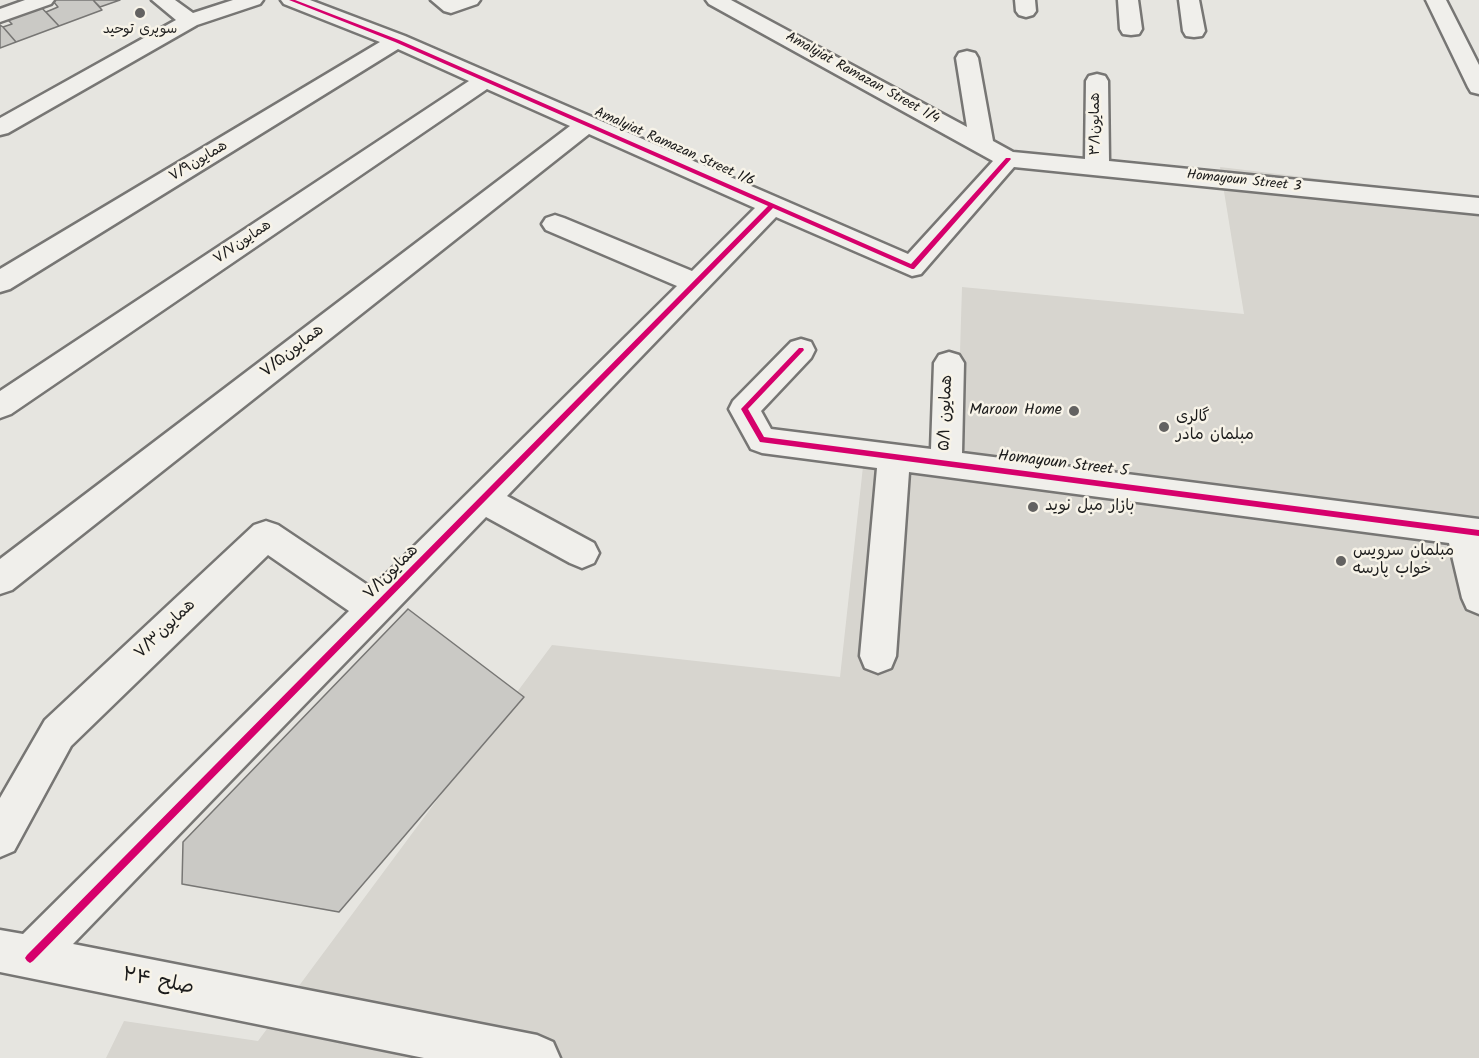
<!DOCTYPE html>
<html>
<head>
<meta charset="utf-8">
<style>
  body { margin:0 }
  canvas { display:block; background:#e6e5e0 }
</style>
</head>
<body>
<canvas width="1479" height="1058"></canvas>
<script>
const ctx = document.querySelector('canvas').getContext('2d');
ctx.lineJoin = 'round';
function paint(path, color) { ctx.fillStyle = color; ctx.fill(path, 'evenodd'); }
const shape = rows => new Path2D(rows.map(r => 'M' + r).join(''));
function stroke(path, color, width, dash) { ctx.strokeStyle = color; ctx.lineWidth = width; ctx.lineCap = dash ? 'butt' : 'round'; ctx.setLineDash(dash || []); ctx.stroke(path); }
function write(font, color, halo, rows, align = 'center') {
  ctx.font = font + ' Kalam,"Playpen Sans Arabic",sans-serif'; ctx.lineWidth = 5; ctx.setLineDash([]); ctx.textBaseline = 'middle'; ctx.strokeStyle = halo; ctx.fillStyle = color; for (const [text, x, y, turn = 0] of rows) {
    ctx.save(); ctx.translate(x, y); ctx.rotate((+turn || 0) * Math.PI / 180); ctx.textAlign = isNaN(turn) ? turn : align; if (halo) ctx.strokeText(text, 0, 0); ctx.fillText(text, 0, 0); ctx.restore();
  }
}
const built = shape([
  [1220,167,1479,198,1479,1058,106,1058,124,1021,258,1041,552,645,840,677,866,439,957,451,962,287,1244,314]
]);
const building = shape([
  [56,0,93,0,102,10,59,26,46,12,58,7,53,1,56,0],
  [93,0,120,0,100,7,93,0],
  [40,6,59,26,16,42,3,27,12,24,6,18,40,6],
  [0,25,3,27,16,42,0,48,0,25],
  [408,609,524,697,339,912,182,884,183,842,408,609]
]);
const minor = shape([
  [25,0,54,0,51,4,0,22,0,9,25,0],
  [152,0,175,0,193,13,233,0,263,0,260,4,197,25,8,133,0,135,0,118,176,20,152,0],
  [281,0,310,0,405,36,908,254,993,161,709,4,706,0,731,0,967,127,956,58,959,53,967,51,975,53,978,58,993,141,1013,152,1085,159,1086,81,1089,76,1097,74,1105,76,1108,81,1109,161,1479,198,1479,214,1014,167,921,274,912,276,776,217,507,496,594,543,599,553,594,563,582,568,570,563,486,517,73,944,537,1035,553,1042,560,1058,424,1058,0,972,0,930,23,934,349,611,268,555,71,746,14,851,0,857,0,798,45,720,254,525,266,521,278,525,372,588,677,286,546,230,542,224,546,218,555,215,564,218,692,271,755,208,589,134,12,590,0,594,0,559,570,126,487,89,11,414,0,418,0,391,469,81,398,49,10,289,0,292,0,269,380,42,284,4,281,0],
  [431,0,480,0,477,4,451,13,444,11,431,0],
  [1015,0,1035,0,1036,11,1033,15,1026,17,1019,15,1016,11,1015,0],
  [1118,0,1138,0,1142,29,1139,34,1131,35,1123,34,1120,29,1118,0],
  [1179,0,1199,0,1205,31,1202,36,1194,37,1186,36,1183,31,1179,0],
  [1426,0,1446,0,1479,65,1479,94,1471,92,1468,87,1426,0],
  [801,339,811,342,815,350,811,358,761,411,771,429,931,449,934,363,939,355,949,352,959,355,964,363,962,453,1479,519,1479,614,1467,609,1462,598,1449,543,909,472,896,656,891,668,878,673,865,668,860,656,877,468,762,453,751,449,729,409,733,401,791,342,801,339]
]);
const cycleway = shape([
  [289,0,295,0,399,40,911,264,1006,158,1010,158,1011,159,914,269,912,269,773,208,33,961,30,963,27,961,25,958,27,955,768,206,395,42,289,0],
  [799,348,803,348,804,350,748,409,764,437,1479,530,1479,536,760,442,741,409,799,348]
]);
const markers = [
  [140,13,6,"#636261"],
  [1074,411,6,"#636261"],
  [1164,427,6,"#636261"],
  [1033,507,6,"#636261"],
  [1341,561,6,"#636261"]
];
const farPoinames = [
  ["سوپری توحید",140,31]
];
const farStreetnames = [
  ["Amalyiat Ramazan Street 1/4",862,79,29],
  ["همایون۳/۱",1097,124,-90],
  ["Amalyiat Ramazan Street 1/6",674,148,24],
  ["همایون۷/۹",199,162,-31],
  ["Homayoun Street 3",1244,182,6],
  ["همایون۷/۷",243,243,-34]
];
const streetNames = [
  ["همایون۷/۵",293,352,-38],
  ["همایون ۵/۱",947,413,-88],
  ["Homayoun Street 5",1063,465,7],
  ["همایون۷/۱",392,573,-45],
  ["همایون۷/۳",166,630,-44]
];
const poiNames = [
  ["Maroon Home",1062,411,"right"],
  ["گالری",1176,418],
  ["مبلمان مادر",1176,436],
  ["بازار مبل نوید",1045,507],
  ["مبلمان سرویس",1353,552],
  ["خواب پارسه",1353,570]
];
const nearStreetnames = [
  ["صلح ۲۴",158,983,11]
];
paint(built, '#d7d5cf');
paint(building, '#cac9c5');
stroke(building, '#777674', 1.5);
stroke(minor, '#777674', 5);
paint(minor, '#f0efeb');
paint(cycleway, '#d6006c');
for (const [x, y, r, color] of markers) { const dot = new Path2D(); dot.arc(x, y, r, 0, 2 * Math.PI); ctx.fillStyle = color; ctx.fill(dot); stroke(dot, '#f7f3e8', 2); }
write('14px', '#1c1c1c', '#f7f3e8', farPoinames);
write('14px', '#1c1c1c', '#f7f3e8', farStreetnames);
write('16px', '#1c1c1c', '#f7f3e8', streetNames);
write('16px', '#1c1c1c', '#f7f3e8', poiNames, 'left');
write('20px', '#1c1c1c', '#f7f3e8', nearStreetnames);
</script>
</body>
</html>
